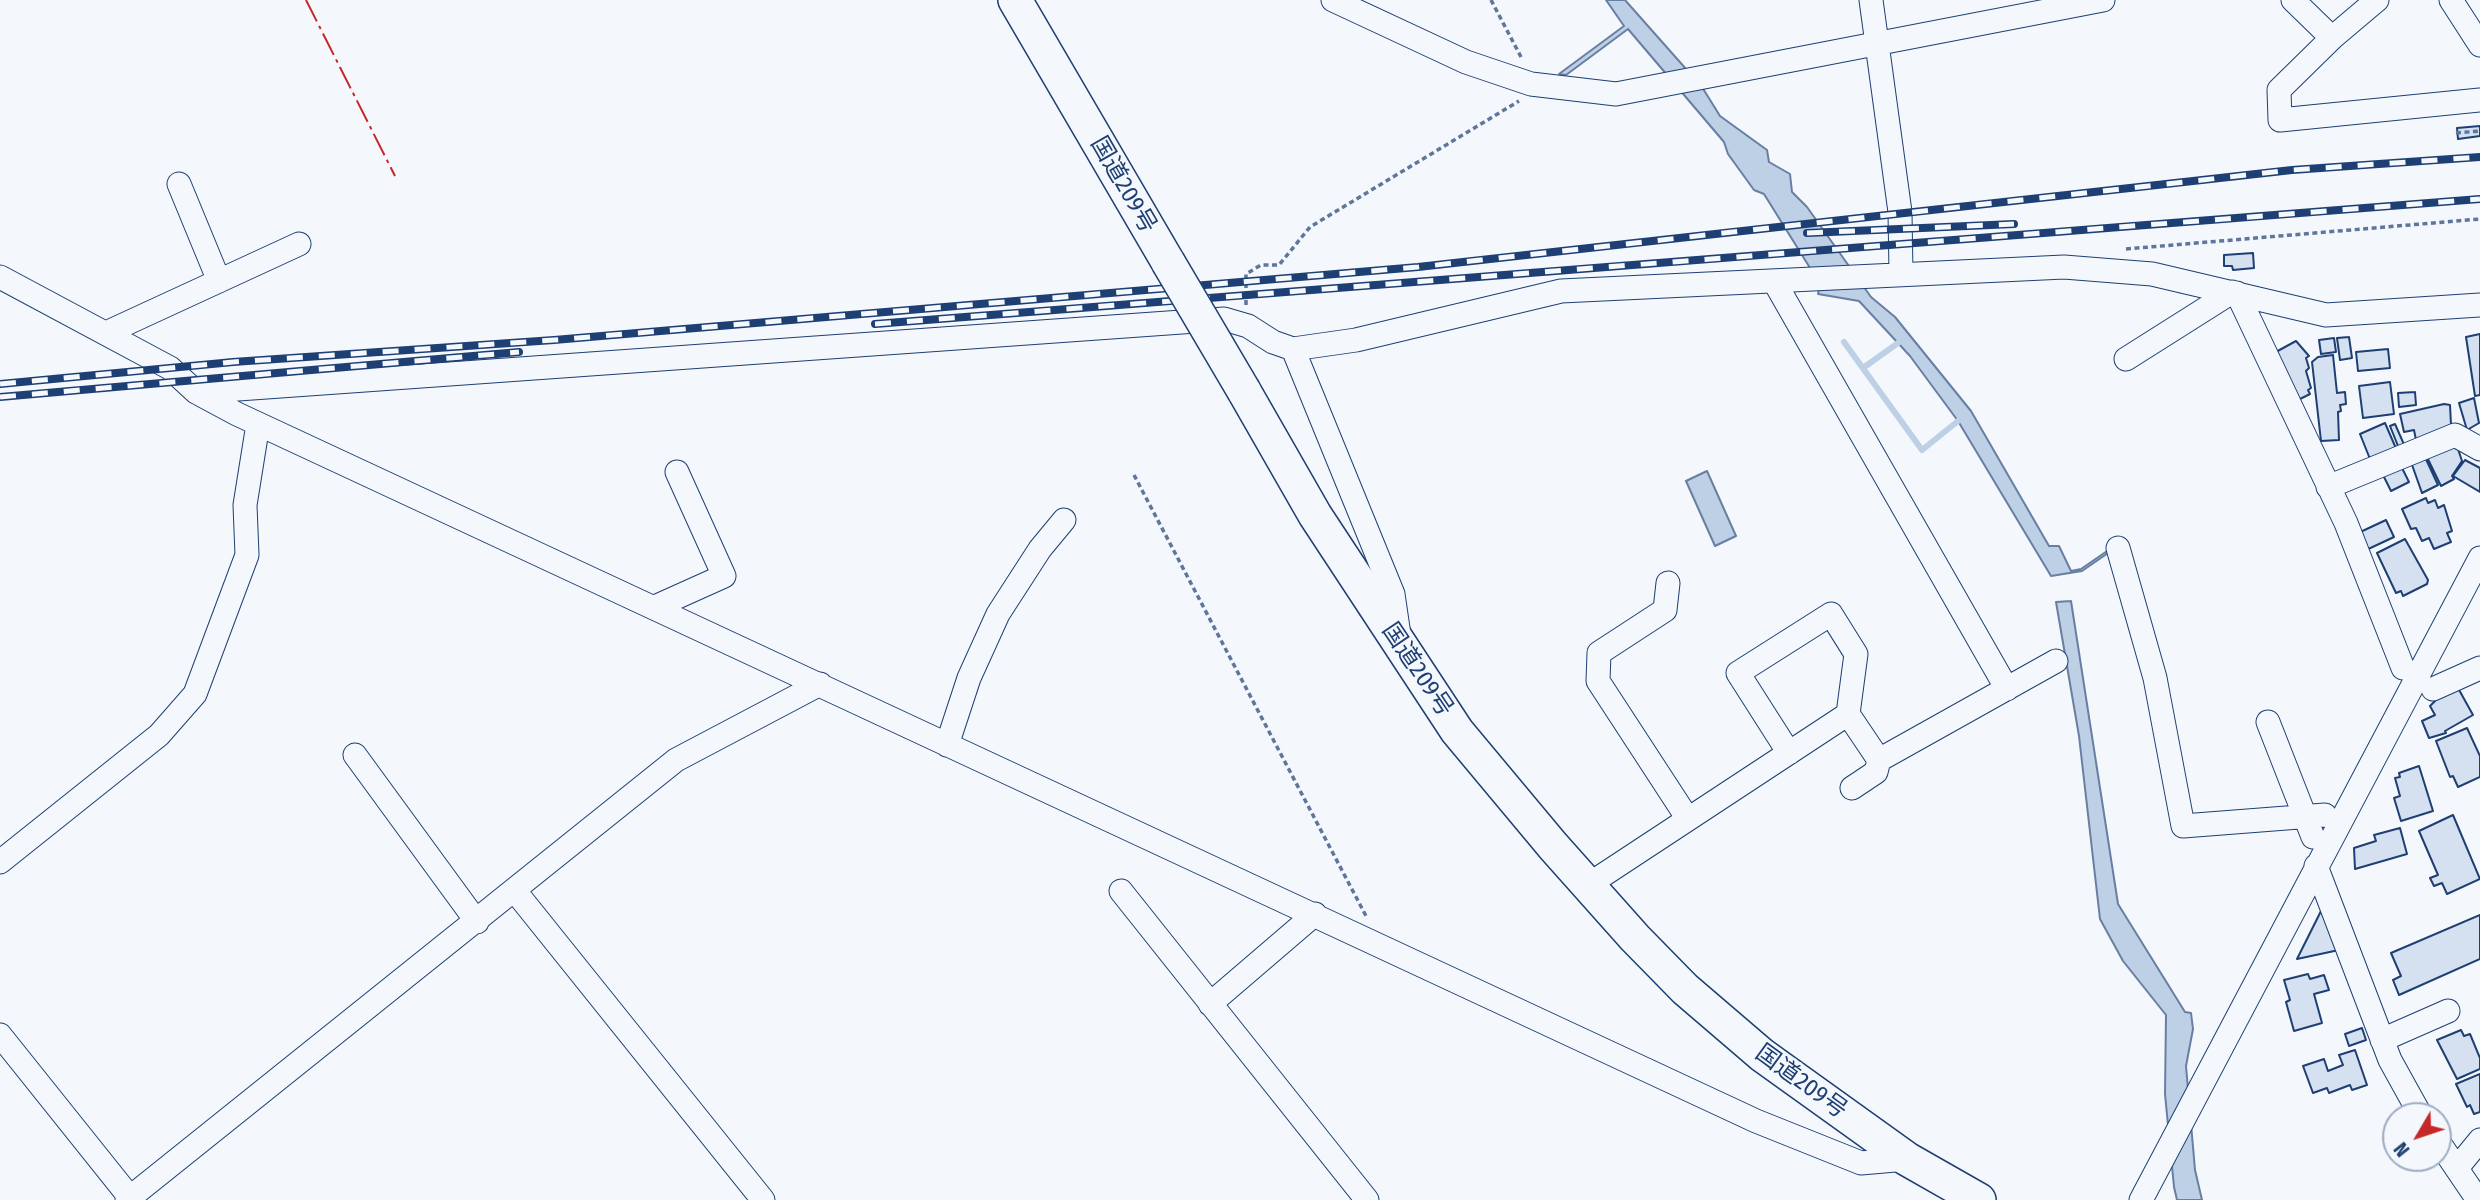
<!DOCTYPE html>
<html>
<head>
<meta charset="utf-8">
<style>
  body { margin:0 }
  #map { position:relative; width:2480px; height:1200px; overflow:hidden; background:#f4f7fb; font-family:"Fira Sans Condensed",sans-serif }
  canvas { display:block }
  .north { position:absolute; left:2382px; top:1102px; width:70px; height:70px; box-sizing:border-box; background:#f4f7fb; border:2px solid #9eadc5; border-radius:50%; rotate:231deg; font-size:19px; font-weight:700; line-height:28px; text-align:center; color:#1d3f73 }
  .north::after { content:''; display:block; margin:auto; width:24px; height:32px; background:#c62828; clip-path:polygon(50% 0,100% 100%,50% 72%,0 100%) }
</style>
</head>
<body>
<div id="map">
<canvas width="2480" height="1200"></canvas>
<div class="north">N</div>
</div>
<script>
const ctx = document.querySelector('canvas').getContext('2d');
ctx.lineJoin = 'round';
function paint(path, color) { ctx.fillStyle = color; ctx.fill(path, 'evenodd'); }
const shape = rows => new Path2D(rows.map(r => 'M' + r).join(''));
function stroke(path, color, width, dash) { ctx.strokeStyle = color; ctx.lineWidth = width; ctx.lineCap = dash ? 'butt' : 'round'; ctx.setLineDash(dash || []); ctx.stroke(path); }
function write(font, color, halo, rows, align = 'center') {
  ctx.font = font + ' "Fira Sans Condensed","Noto Sans JP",sans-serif'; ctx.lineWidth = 5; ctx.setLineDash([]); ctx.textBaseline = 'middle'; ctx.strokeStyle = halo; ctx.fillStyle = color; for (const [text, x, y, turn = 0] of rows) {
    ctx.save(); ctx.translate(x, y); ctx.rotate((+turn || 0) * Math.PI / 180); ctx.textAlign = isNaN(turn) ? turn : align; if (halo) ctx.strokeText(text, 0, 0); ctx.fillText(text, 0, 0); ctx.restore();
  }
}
const water = shape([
  [1606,0,1625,0,1702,87,1720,116,1767,150,1769,162,1790,174,1792,192,1807,207,1871,297,1895,317,1971,411,2049,546,2059,546,2071,571,2081,569,2110,549,2111,551,2082,571,2051,576,1958,421,1910,356,1859,301,1818,294,1820,284,1764,194,1754,190,1728,154,1724,142,1628,29,1566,75,1559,74,1624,26,1606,0],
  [1707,471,1736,536,1715,546,1686,481,1707,471],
  [2071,601,2118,904,2185,1012,2191,1013,2193,1029,2186,1066,2195,1170,2202,1200,2177,1200,2174,1187,2165,1094,2166,1015,2123,961,2100,919,2079,736,2056,602,2071,601]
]);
const stream = shape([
  [1844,342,1922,450,1958,421],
  [1863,368,1898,343]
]);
const building = shape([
  [2480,126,2480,136,2458,139,2457,128,2480,126],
  [2253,253,2254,268,2233,270,2232,266,2224,266,2224,255,2253,253],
  [2480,334,2480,395,2475,396,2466,337,2480,334],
  [2349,337,2352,358,2340,360,2337,338,2349,337],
  [2334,338,2336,352,2321,354,2319,340,2334,338],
  [2296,341,2309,356,2306,358,2309,368,2306,371,2311,388,2308,390,2310,394,2296,401,2274,353,2296,341],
  [2388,349,2390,368,2358,371,2356,352,2388,349],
  [2333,355,2337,393,2345,392,2346,404,2340,405,2341,411,2338,412,2339,440,2321,441,2312,362,2318,357,2333,355],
  [2390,382,2394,414,2363,418,2359,386,2390,382],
  [2415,392,2416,405,2399,407,2398,393,2415,392],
  [2474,398,2479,423,2467,430,2459,403,2474,398],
  [2444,404,2450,405,2451,425,2416,440,2414,430,2404,432,2400,414,2444,404],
  [2385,423,2398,453,2372,464,2360,434,2385,423],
  [2395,424,2406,449,2400,451,2390,426,2395,424],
  [2455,440,2462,461,2452,476,2454,479,2441,486,2425,453,2455,440],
  [2424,455,2438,485,2422,493,2411,462,2424,455],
  [2465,460,2480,468,2480,492,2453,476,2465,460],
  [2400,464,2409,482,2391,491,2382,473,2400,464],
  [2426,498,2428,503,2435,500,2438,508,2444,505,2452,531,2447,533,2451,542,2434,549,2429,538,2422,541,2416,528,2411,529,2402,509,2426,498],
  [2386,520,2394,537,2364,551,2356,534,2386,520],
  [2405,539,2428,580,2427,584,2403,596,2401,591,2396,593,2377,553,2405,539],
  [2458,688,2473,715,2445,731,2446,733,2429,738,2422,721,2435,715,2430,706,2437,699,2458,688],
  [2467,728,2480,756,2480,777,2458,787,2453,776,2450,777,2436,741,2467,728],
  [2419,766,2433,811,2401,821,2394,798,2400,796,2395,778,2400,777,2399,773,2419,766],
  [2453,815,2480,879,2447,894,2442,883,2434,886,2430,878,2438,875,2419,831,2453,815],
  [2400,828,2407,854,2355,869,2354,848,2376,841,2374,835,2400,828],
  [2322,909,2339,950,2297,959,2322,909],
  [2480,915,2480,959,2399,995,2393,980,2401,976,2391,953,2480,915],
  [2308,974,2310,979,2324,975,2329,990,2314,994,2322,1023,2294,1031,2286,1002,2290,1000,2284,980,2308,974],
  [2362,1028,2366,1040,2349,1046,2345,1034,2362,1028],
  [2461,1030,2464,1036,2470,1034,2480,1058,2480,1069,2457,1079,2437,1040,2461,1030],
  [2355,1050,2367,1085,2352,1090,2350,1085,2329,1093,2327,1088,2313,1093,2303,1066,2324,1059,2328,1071,2343,1065,2339,1055,2355,1050],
  [2480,1074,2480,1112,2474,1114,2470,1105,2467,1107,2456,1084,2480,1074]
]);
const path = shape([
  [1491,0,1521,57],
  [2456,133,2480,131],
  [2126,249,2480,219],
  [1246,305,1246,274,1261,265,1279,265,1310,227,1519,101],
  [1134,475,1366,916]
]);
const minor = shape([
  [1333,0,1466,62,1531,84,1616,94,2103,0],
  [1871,0,1900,212,1901,274],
  [2293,0,2332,38],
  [2377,0,2332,38,2279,90,2280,120,2480,100],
  [2451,0,2480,45],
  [179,184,219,281],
  [0,277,170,368,196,392,237,414,1756,1121,1861,1163,1907,1159],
  [1774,281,2007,689],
  [2237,293,2346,523,2403,668],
  [106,333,299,244],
  [1293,349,1393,594,1399,635],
  [2126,359,2232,292],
  [196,392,1224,319,1248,326,1273,342,1293,349,1356,340,1561,291,2064,267,2152,274,2326,315,2480,305],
  [2328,487,2455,435,2480,449],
  [2118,548,2155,678,2183,826,2325,815],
  [1668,583,1665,610,1599,653,1598,681,1688,819],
  [655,607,724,576,677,472],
  [2433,689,2480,668],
  [2268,722,2313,837],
  [947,745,969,678,998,614,1040,549,1064,520],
  [1789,753,1738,673,1831,614,1856,654,1848,714],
  [355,755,477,922],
  [1852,788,1876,772,1879,760,2056,661],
  [0,862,159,735,195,694,247,555,245,505,258,424],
  [2316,866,2390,1060,2421,1116],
  [1588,885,1848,714,1879,760],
  [515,891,763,1200],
  [1121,891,1367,1200],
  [1210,1004,1315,914],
  [0,1035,132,1200],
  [2382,1040,2448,1011],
  [2438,1141,2478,1200],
  [2457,1168,2480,1140],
  [127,1200,676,760,820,684],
  [2141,1200,2480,558]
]);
const highway = shape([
  [1015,0,1168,262],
  [1244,391,1315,515,1457,731,1553,846,1635,938,1685,989,1762,1055,1907,1159,1979,1200]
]);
const rail = shape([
  [1807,233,2014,224],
  [875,324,2480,199],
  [0,384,233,362,554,340,1418,267,2292,170,2480,157],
  [0,397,519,352]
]);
const highwayBridge = shape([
  [1168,262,1244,391]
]);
const power = shape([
  [306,0,395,176]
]);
const streetNames = [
  ["国道209号",1123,185,60],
  ["国道209号",1417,670,56],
  ["国道209号",1801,1082,36]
];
paint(water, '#bed0e5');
stroke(water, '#687fa3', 2);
stroke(stream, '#bed0e5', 6);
paint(building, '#d5e0f0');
stroke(building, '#1d3f73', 2);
stroke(minor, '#1d3f73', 25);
stroke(highway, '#1d3f73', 36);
stroke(path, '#5e769c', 3.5, [5, 3.5]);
stroke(minor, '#f4f7fb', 23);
stroke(highway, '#f4f7fb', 33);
stroke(rail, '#1d3f73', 8);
stroke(rail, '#f4f7fb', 5, [16]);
stroke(highwayBridge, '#1d3f73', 36, []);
stroke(highwayBridge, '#f4f7fb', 33);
stroke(power, '#c62828', 2, [24, 5, 3.5, 5]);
write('24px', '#1d3f73', '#f4f7fb', streetNames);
</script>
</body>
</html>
